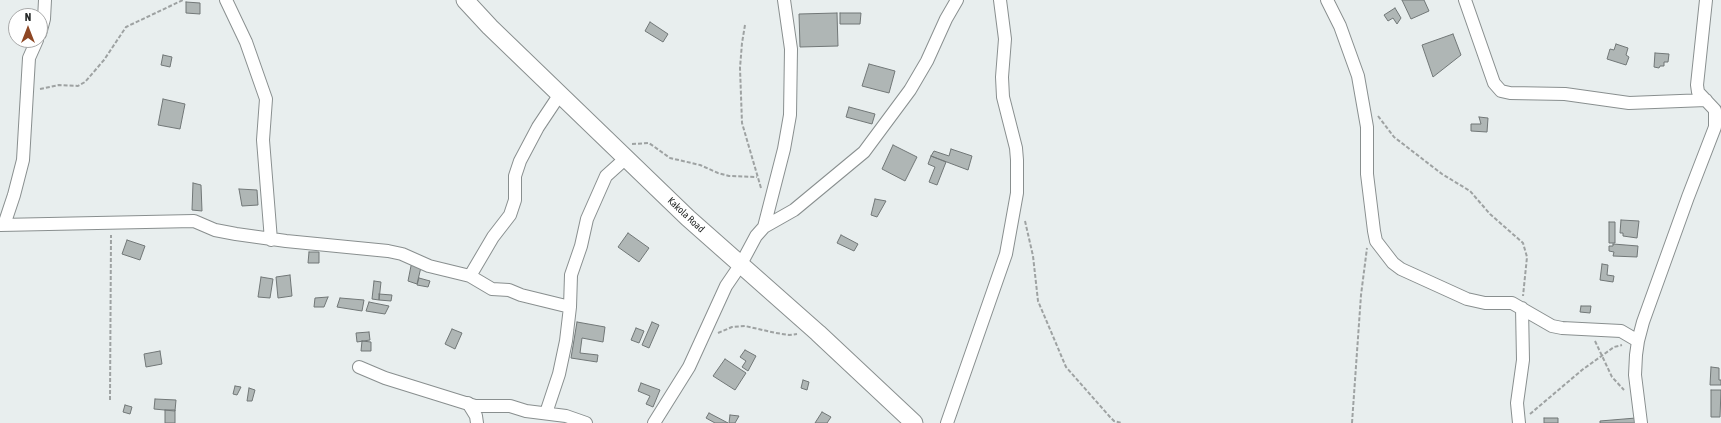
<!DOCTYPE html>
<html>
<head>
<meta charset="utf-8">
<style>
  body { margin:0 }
  #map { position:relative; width:1721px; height:423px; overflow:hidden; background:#e8eeee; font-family:"Asap Condensed",sans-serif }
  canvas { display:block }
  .north { position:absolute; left:8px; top:8px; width:40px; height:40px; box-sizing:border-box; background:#fff; border:1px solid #a8a9a9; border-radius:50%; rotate:0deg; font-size:11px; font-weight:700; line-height:16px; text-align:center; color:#252827 }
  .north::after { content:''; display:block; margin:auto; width:14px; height:18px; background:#8e4724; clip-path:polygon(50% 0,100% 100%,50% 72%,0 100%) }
</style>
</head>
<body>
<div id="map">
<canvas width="1721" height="423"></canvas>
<div class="north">N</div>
</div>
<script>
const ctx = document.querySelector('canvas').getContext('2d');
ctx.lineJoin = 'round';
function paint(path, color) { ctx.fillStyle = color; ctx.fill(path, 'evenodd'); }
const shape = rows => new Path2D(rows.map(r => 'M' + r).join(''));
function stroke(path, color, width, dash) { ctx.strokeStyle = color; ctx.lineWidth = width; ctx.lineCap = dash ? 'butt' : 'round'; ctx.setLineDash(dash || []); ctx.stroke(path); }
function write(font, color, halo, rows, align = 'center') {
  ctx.font = font + ' "Asap Condensed",sans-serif'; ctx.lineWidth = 3.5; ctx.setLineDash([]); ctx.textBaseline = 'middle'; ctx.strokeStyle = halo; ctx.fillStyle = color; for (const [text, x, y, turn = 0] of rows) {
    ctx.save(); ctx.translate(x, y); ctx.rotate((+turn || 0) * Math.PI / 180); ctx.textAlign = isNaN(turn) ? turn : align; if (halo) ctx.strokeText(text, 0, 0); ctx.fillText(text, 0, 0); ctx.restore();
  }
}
const building = shape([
  [1402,0,1424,0,1429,11,1411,19,1402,0],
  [186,2,200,3,200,14,186,13,186,2],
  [1395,8,1401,18,1397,24,1393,18,1388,21,1384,15,1395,8],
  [837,13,838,46,800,47,799,14,837,13],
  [840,13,861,13,860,24,840,24,840,13],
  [650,22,668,34,663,42,645,31,650,22],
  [1453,34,1461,55,1433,77,1422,45,1453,34],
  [1616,44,1628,48,1626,55,1629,57,1626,65,1607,59,1610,49,1614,50,1616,44],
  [1655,53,1669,54,1668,62,1664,62,1664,66,1660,66,1659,68,1654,67,1655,53],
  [163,55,172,57,170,67,161,65,163,55],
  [869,64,895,71,889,93,862,86,869,64],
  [163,99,185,104,180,129,158,125,163,99],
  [849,107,875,114,872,124,846,117,849,107],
  [1479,117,1488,118,1487,132,1471,131,1471,124,1481,124,1479,117],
  [893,145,917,157,905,181,882,169,893,145],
  [951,149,972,156,968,170,931,156,934,151,949,156,951,149],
  [931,156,946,162,937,185,929,182,935,167,928,164,931,156],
  [193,183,201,185,202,211,192,210,193,183],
  [239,189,257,190,258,205,242,206,239,189],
  [875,199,886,201,877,217,871,215,875,199],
  [1621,220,1639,221,1637,238,1623,236,1623,233,1620,233,1621,220],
  [1609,222,1615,222,1615,243,1609,243,1609,222],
  [628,233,649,248,639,262,618,247,628,233],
  [841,235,858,244,854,251,837,243,841,235],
  [127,240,145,246,140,260,122,254,127,240],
  [1613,244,1638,246,1637,257,1613,256,1614,252,1609,251,1609,246,1613,246,1613,244],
  [309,252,319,252,319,263,308,263,309,252],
  [412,261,422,263,417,284,408,281,412,261],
  [1602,264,1608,265,1607,275,1614,276,1613,282,1600,280,1602,264],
  [290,275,292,296,278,298,276,277,290,275],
  [261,277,273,279,270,298,258,297,261,277],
  [419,278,430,281,428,287,417,285,419,278],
  [374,281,381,282,379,300,372,299,374,281],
  [379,294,392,295,391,301,379,300,379,294],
  [328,297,324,307,314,307,315,298,328,297],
  [340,298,364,300,362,311,337,307,340,298],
  [369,302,389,306,385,314,366,311,369,302],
  [1581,306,1591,306,1590,313,1580,312,1581,306],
  [577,322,605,327,603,342,582,338,580,353,598,355,597,362,571,358,577,322],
  [652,322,659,325,649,348,642,345,652,322],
  [636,328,644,331,639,343,631,340,636,328],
  [452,329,462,333,455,349,445,344,452,329],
  [369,332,370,340,357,342,356,333,369,332],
  [362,341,371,342,371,351,361,351,362,341],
  [745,350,756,356,748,371,742,367,746,361,740,357,745,350],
  [160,351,162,364,146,367,144,354,160,351],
  [725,359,746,373,735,390,713,376,725,359],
  [1711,367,1719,368,1719,380,1721,380,1721,385,1710,385,1711,367],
  [803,380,809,382,807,390,801,388,803,380],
  [641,383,660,390,653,407,646,404,650,396,638,391,641,383],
  [235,386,241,387,237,395,233,394,235,386],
  [249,388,255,390,252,401,247,401,249,388],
  [1711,390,1721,390,1720,417,1711,417,1711,390],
  [155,399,176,400,175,411,154,409,155,399],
  [125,405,132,407,130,414,123,412,125,405],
  [165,410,175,410,175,423,165,423,165,410],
  [822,412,831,417,827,423,815,423,822,412],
  [709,413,728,423,715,423,706,418,709,413],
  [730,415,739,416,735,423,729,423,730,415],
  [1544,418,1558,418,1558,423,1544,423,1544,418],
  [1636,418,1636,423,1600,423,1600,421,1636,418]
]);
const path = shape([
  [745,25,742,43,740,68,742,123,761,188],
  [40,89,59,85,78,86,85,82,104,60,126,27,183,0],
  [1378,116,1394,137,1442,174,1470,191,1490,214,1523,243,1527,257,1523,296],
  [632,144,649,143,670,158,700,165,718,173,729,176,757,177],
  [1025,221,1033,256,1038,301,1066,367,1110,417,1114,421,1122,423],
  [718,333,732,327,745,326,776,333,789,335,797,334],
  [1595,341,1612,377,1624,390],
  [110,400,111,235],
  [1530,414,1582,370,1614,347,1622,345],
  [1352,423,1361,295,1367,248]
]);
const minor = shape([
  [226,0,246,42,266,99,263,140,271,240],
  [1327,0,1340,26,1358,76,1367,127,1367,174,1374,231,1376,241,1393,263,1401,269,1467,299,1485,303,1512,303,1552,326,1562,328,1621,331,1638,341],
  [1465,0,1494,83,1501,91,1510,93,1565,94,1629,103,1706,100],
  [40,34,44,19,45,0],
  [0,225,194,221,215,230,236,234,286,241,388,251,402,254,429,266,470,276,492,289,509,290,521,295,570,307],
  [4,225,14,195,23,160,29,58,37,40],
  [764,227,794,210,864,152,910,90,927,61,946,19,957,0],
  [470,276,493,237,510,215,515,200,515,176,520,161,538,127,560,94],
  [359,367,385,378,475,406,510,406,526,411,566,416,586,423],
  [468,403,476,416,477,423],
  [546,413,559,374,566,341,570,307,571,275,581,246,587,219,606,176,626,158],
  [654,423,689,367,726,286,741,264,756,236,764,227,784,149,790,115,791,49,784,0],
  [947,423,1006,254,1017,193,1017,160,1016,148,1003,97,1002,77,1005,39,1000,0],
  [1519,423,1517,403,1523,360,1522,308],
  [1641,423,1635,375,1636,355,1638,341,1643,322,1688,197,1715,127,1715,110,1698,92,1697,85,1706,0]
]);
const secondary = shape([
  [465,0,490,27,688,218,818,333,914,423]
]);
const streetNames = [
  ["Kakola Road",686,215,43]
];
paint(building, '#afb6b5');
stroke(building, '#717777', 1);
stroke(minor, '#898f8f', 14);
stroke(secondary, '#898f8f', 19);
stroke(path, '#9ea2a2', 2, [4, 2]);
stroke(minor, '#fff', 12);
stroke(secondary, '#fff', 17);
write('10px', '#252827', '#fff', streetNames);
</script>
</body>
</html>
